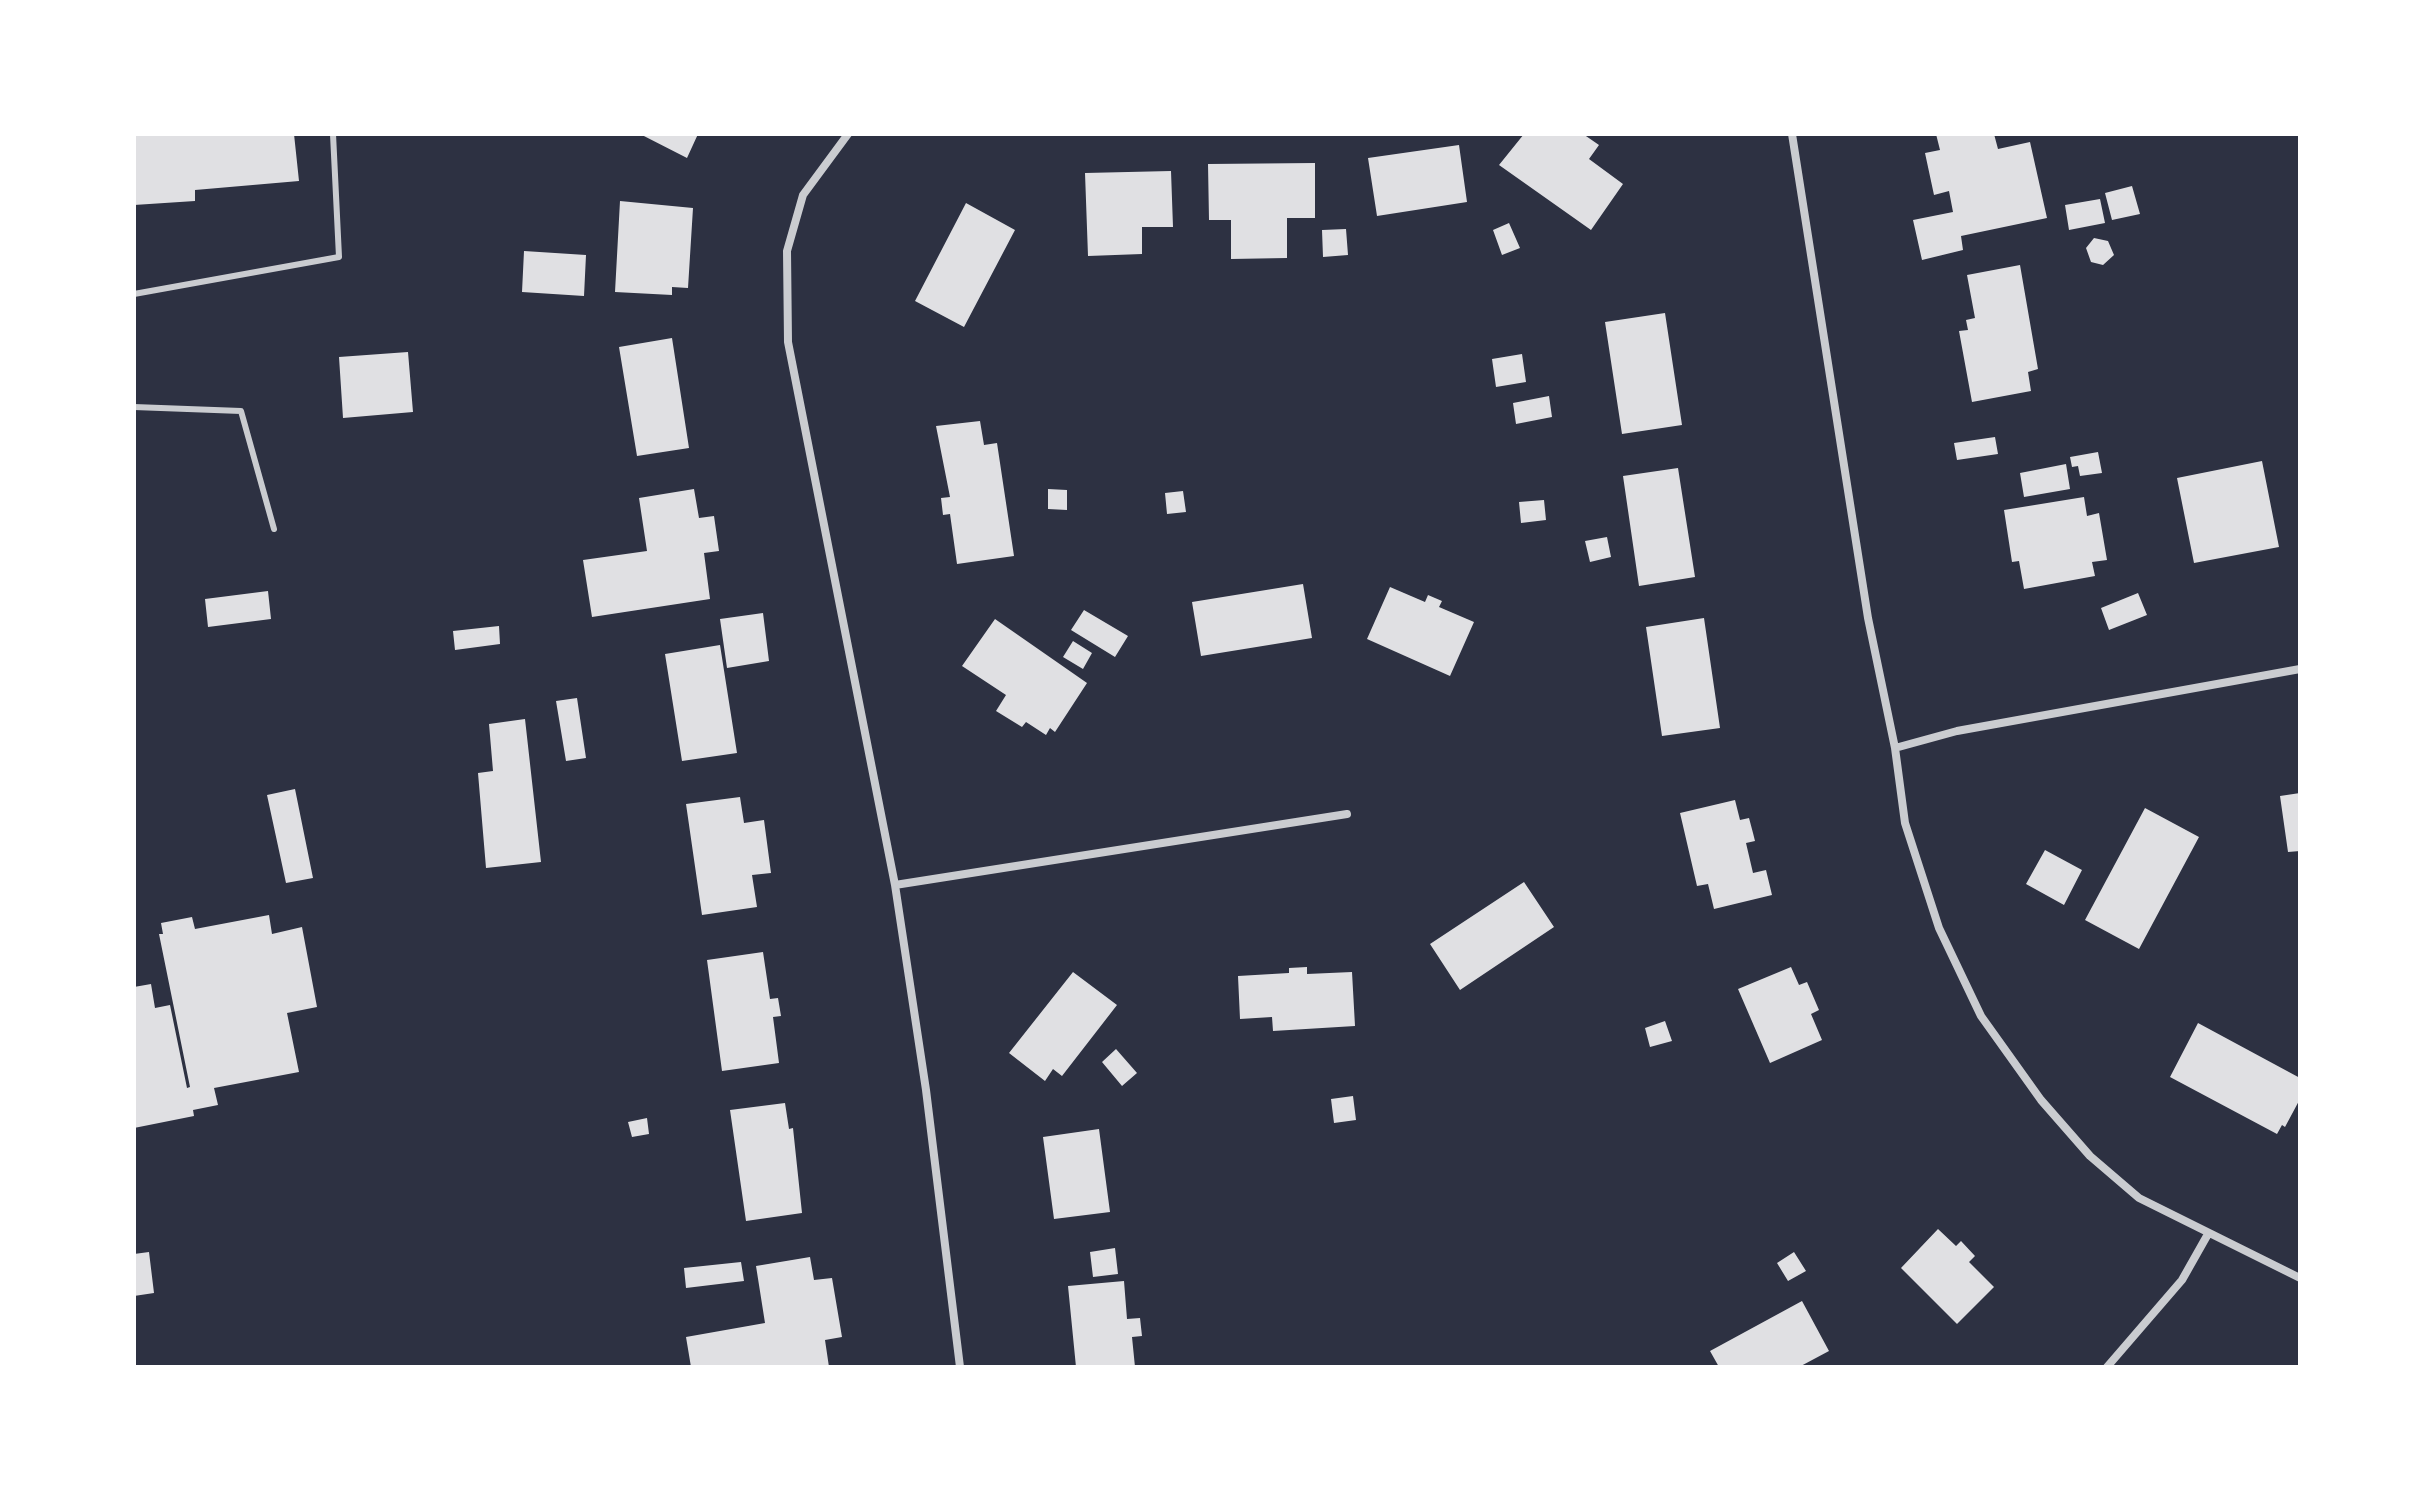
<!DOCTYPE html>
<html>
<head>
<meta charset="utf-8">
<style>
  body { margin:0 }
  #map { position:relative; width:2434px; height:1501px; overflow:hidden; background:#2d3142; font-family:Rubik,sans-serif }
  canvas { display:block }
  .frame { position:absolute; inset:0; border:136px solid #fff; pointer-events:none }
</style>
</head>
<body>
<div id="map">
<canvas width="2434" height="1501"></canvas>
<div class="frame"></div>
</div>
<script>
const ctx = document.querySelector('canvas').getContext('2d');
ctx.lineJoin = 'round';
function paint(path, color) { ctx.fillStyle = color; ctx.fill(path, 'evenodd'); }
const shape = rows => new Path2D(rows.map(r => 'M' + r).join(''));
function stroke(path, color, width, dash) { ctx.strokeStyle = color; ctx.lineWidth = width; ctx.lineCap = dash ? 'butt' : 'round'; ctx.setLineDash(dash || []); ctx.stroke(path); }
const building = shape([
  [134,134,294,134,299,181,195,190,195,201,134,205],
  [640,134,698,134,687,158],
  [1524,134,1583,134,1599,145,1589,159,1623,184,1591,230,1499,165],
  [1936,134,1994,134,1998,149,2030,142,2047,218,1961,236,1963,250,1922,260,1913,220,1953,212,1949,191,1934,195,1925,153,1940,150],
  [1459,145,1467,202,1377,216,1368,158],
  [1315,163,1315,218,1287,218,1287,258,1231,259,1231,220,1209,220,1208,164],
  [1171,171,1173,227,1142,227,1142,254,1088,256,1085,173],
  [2132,186,2140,214,2112,220,2105,193],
  [2100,199,2105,223,2069,230,2065,205],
  [620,201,693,208,688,288,672,287,672,295,615,292],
  [966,203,1015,230,964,327,915,301],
  [1509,223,1520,248,1502,255,1493,230],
  [1346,229,1348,255,1323,257,1322,230],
  [2094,238,2108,241,2114,255,2103,265,2091,262,2086,248],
  [524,251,586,255,584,296,522,292],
  [2020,265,2038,369,2028,372,2031,391,1972,402,1959,331,1968,330,1966,320,1975,318,1967,275],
  [1665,313,1682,425,1622,434,1605,322],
  [672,338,689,448,637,456,619,347],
  [408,352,413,412,343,418,339,357],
  [1522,354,1526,382,1496,387,1492,359],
  [1549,396,1552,417,1516,424,1513,403],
  [980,421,984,445,997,443,1014,556,957,564,950,514,943,515,941,498,950,497,936,426],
  [1995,437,1998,454,1957,460,1954,443],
  [2098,452,2102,473,2080,476,2078,466,2072,467,2070,457],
  [2262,461,2279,547,2194,563,2177,478],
  [2066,464,2070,489,2024,497,2020,473],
  [1678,468,1695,577,1639,586,1623,476],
  [694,489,699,518,714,516,719,551,704,553,710,599,592,617,583,560,647,551,639,498],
  [1048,489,1067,490,1067,510,1048,509],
  [1183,491,1186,512,1167,514,1165,493],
  [2084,497,2087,516,2099,513,2107,560,2092,562,2095,576,2024,589,2019,561,2012,562,2004,510],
  [1544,500,1546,520,1521,523,1519,502],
  [1607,537,1611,557,1590,562,1585,541],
  [1303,584,1312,638,1201,656,1192,602],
  [1390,587,1425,602,1428,595,1442,601,1439,607,1474,622,1450,676,1367,639],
  [268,591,271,619,208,627,205,599],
  [2138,593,2147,615,2109,630,2101,608],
  [1084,610,1128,636,1115,657,1071,630],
  [763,613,769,661,727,668,720,619],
  [1704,618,1720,728,1662,736,1646,627],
  [995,619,1087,683,1055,732,1050,728,1046,735,1026,722,1022,727,996,711,1006,695,962,666],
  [499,626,500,644,455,650,453,631],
  [1073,641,1092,653,1083,669,1063,657],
  [720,645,737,753,682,761,665,654],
  [577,698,586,758,566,761,556,701],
  [525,719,541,862,486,868,478,773,493,771,489,724],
  [295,789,313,878,286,883,267,795],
  [2300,793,2300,851,2288,852,2280,796],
  [740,797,744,823,764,820,771,873,752,875,757,907,702,915,686,804],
  [1735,800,1740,820,1749,818,1753,833,1755,841,1746,843,1753,873,1766,870,1772,895,1714,909,1708,884,1697,886,1680,813],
  [2145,808,2199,837,2139,949,2085,920],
  [2045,850,2082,870,2064,905,2026,884],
  [1524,882,1554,927,1460,990,1430,944],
  [269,915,272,934,302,927,317,1007,287,1013,299,1072,214,1088,218,1105,193,1110,194,1116,134,1128,134,987,151,984,155,1008,170,1005,187,1088,190,1087,159,934,163,934,161,923,192,917,195,929],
  [763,952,770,999,778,998,781,1016,773,1017,779,1063,722,1071,707,960],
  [1307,967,1307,974,1352,972,1355,1026,1273,1031,1272,1017,1240,1019,1238,976,1289,973,1289,968],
  [1791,967,1799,985,1807,982,1819,1010,1811,1014,1822,1040,1770,1063,1738,989],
  [1073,972,1117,1005,1062,1076,1053,1069,1045,1081,1009,1053],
  [1665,1021,1672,1041,1650,1047,1645,1028],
  [2198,1023,2300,1078,2300,1099,2285,1127,2282,1125,2277,1134,2170,1077],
  [1116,1049,1137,1073,1122,1086,1102,1062],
  [1353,1096,1356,1120,1334,1123,1331,1099],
  [785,1103,789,1129,793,1128,802,1213,746,1221,730,1110],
  [647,1118,649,1134,632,1137,628,1122],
  [1099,1129,1110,1212,1054,1219,1043,1137],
  [1938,1229,1956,1246,1961,1241,1975,1256,1969,1262,1994,1287,1957,1324,1901,1268],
  [1115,1248,1118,1274,1093,1277,1090,1252],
  [149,1252,154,1293,134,1296,134,1254],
  [1794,1252,1806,1271,1788,1281,1777,1263],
  [810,1257,814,1280,832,1278,842,1337,825,1340,829,1367,691,1367,686,1337,765,1323,756,1266],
  [741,1262,744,1281,686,1288,684,1268],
  [1124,1281,1127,1319,1140,1318,1142,1336,1132,1337,1135,1367,1076,1367,1068,1286],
  [1802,1301,1829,1351,1799,1367,1719,1367,1710,1351]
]);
const service = shape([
  [134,294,339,257,333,134],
  [134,407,241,411,274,529]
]);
const minor = shape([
  [848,134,803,195,787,251,788,342,895,885,926,1090,960,1367],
  [1792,134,1868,618,1895,748,1905,823,1939,928,1981,1016,2041,1100,2090,1156,2139,1198,2300,1278],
  [1895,748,1957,731,2300,669],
  [895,885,1347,814],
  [2107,1367,2182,1280,2208,1234]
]);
paint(building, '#e0e0e3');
stroke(service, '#caccd0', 6);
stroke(minor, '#caccd0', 8);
</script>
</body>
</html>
